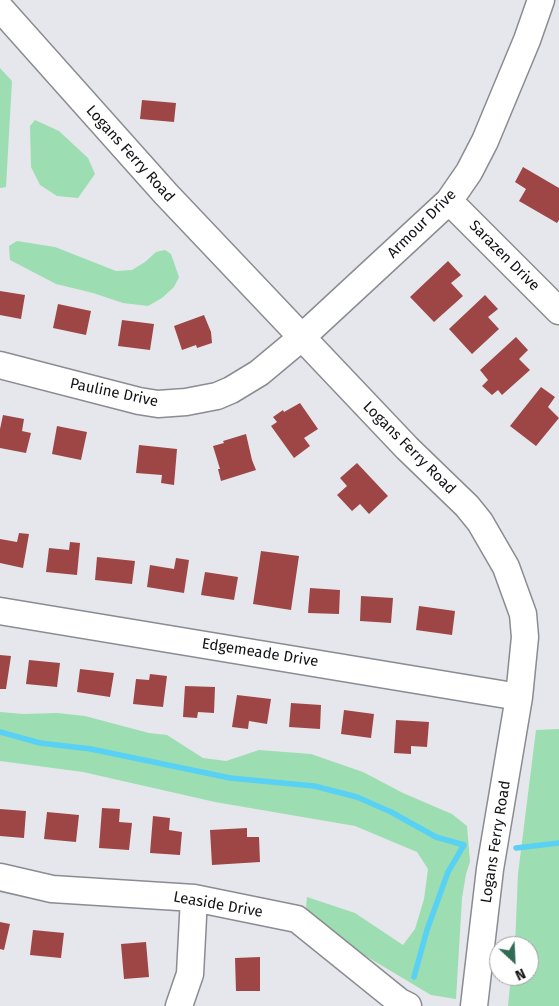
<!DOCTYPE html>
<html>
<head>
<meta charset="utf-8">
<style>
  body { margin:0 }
  #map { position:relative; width:559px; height:1006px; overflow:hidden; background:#e5e7ed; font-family:"Fira Sans",sans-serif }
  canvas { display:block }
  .north { position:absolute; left:489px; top:936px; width:50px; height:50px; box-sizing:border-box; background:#fff; border:1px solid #a0a0a1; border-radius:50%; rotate:155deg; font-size:14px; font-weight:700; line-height:20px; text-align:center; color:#111214 }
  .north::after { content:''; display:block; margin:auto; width:18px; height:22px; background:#326b54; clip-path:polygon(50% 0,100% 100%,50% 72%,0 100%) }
</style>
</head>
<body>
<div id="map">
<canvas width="559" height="1006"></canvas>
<div class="north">N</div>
</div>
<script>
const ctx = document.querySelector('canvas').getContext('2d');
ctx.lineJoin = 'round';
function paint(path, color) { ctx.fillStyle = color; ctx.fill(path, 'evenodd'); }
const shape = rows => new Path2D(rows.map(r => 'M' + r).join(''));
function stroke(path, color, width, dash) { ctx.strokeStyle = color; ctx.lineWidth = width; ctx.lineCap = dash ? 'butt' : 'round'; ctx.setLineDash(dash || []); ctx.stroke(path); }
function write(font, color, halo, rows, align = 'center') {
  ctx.font = font + ' "Fira Sans",sans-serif'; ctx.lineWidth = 5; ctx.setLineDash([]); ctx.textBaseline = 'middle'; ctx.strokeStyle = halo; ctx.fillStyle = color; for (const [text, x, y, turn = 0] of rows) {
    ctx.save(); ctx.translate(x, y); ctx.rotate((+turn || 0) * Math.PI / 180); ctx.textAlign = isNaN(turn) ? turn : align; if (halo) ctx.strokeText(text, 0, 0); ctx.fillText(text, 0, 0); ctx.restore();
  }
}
const green = shape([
  [0,68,12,81,6,187,0,188],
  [35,120,59,131,88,158,95,174,78,198,57,196,40,185,31,167,30,126],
  [17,241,55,247,116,271,132,270,145,262,156,252,165,250,171,254,179,277,174,287,162,298,148,306,123,303,93,293,56,284,10,260,9,246],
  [0,712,23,714,57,713,85,716,149,733,167,735,203,758,226,761,259,750,311,754,363,772,403,793,452,814,467,826,470,862,466,874,462,898,456,999,431,995,354,949,322,927,306,907,307,897,355,913,403,945,415,929,424,899,428,869,417,852,355,826,215,802,83,772,0,761],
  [559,729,559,1006,508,1006,511,976,529,976,529,946,515,946,518,874,536,730]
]);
const stream = shape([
  [0,732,40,743,91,749,230,778,314,786,357,797,391,812,436,837,464,845,448,872,427,930,414,977],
  [516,848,559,843]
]);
const building = shape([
  [142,100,176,103,174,122,140,119],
  [523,167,559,188,559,220,557,223,519,201,526,189,515,182],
  [448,261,461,275,451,283,463,296,434,322,410,297],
  [0,291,25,295,21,319,0,315],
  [485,295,498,309,488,317,499,329,472,354,449,329],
  [58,304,91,311,86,335,53,328],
  [204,315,211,332,212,343,197,348,196,345,182,350,174,326],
  [122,320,154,324,150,350,118,346],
  [516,337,528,350,519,359,530,370,502,395,498,390,492,395,482,386,488,380,480,370],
  [541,387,555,397,548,407,559,418,536,446,510,426],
  [300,403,318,429,304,438,310,446,294,458,271,426,277,422,273,417,283,410,284,412],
  [3,415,24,419,22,431,31,433,26,453,0,448,0,429],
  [57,426,87,432,81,460,52,454],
  [246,434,252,460,256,470,221,481,218,469,220,469,213,446,224,443,223,441],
  [139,445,177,449,174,485,161,483,162,475,136,473],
  [357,463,388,496,369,514,360,504,352,511,337,495,347,486,340,478],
  [19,533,29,534,23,568,0,563,0,539,17,542],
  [70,542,80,543,77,575,46,572,49,548,69,550],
  [261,551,299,556,291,610,253,604],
  [97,557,135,561,132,584,95,580],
  [176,558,189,560,184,593,147,587,150,565,174,569],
  [205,572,238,577,234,600,201,595],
  [310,588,340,590,339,614,308,613],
  [361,596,393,598,391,623,360,621],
  [419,606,455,611,452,635,416,630],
  [0,655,11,656,6,689,0,689],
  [29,660,60,663,57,687,26,684],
  [80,669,114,673,110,697,77,692],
  [150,674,167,676,163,707,133,704,136,679,149,680],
  [185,686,215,687,214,713,198,712,197,718,183,717],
  [237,695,271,699,267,724,249,721,248,729,232,727],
  [291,703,321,705,320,729,289,727],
  [344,710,374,714,371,738,341,734],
  [396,720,429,722,427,747,411,746,411,754,394,753],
  [102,808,120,809,119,822,132,823,129,850,99,848],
  [0,809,26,811,24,838,0,836],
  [47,812,79,815,76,842,44,839],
  [153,816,170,818,169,830,182,832,180,855,150,853],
  [247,828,247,837,259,837,260,862,212,865,210,830],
  [0,922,10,924,4,950,0,949],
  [33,930,64,933,61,958,30,955],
  [146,942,149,977,124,979,121,944],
  [260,957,260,991,236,991,235,958]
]);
const minor = shape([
  [0,8,166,194,407,448,467,506,480,522,506,567,523,614,525,637,519,697,490,869,474,1006],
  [449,201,559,311],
  [0,365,139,401,158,404,186,402,217,396,231,390,259,373,301,338,449,201,469,172,485,141,527,40,541,0],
  [0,611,519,697],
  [0,877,52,889,194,898,297,919,400,1002,408,1006],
  [179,1006,190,974,194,898]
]);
const streetNames = [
  ["Logans Ferry Road",130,154,48],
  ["Armour Drive",422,224,-45],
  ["Sarazen Drive",504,256,45],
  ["Pauline Drive",114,393,12],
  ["Logans Ferry Road",409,448,45],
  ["Edgemeade Drive",260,653,9],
  ["Logans Ferry Road",496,842,-81],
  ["Leaside Drive",218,905,10]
];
paint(green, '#9cdeb1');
stroke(stream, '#58d1f4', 5.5);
paint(building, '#9e4645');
stroke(minor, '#8a8c91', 29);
stroke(minor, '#fff', 26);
write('15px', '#111214', '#fff', streetNames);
</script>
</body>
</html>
